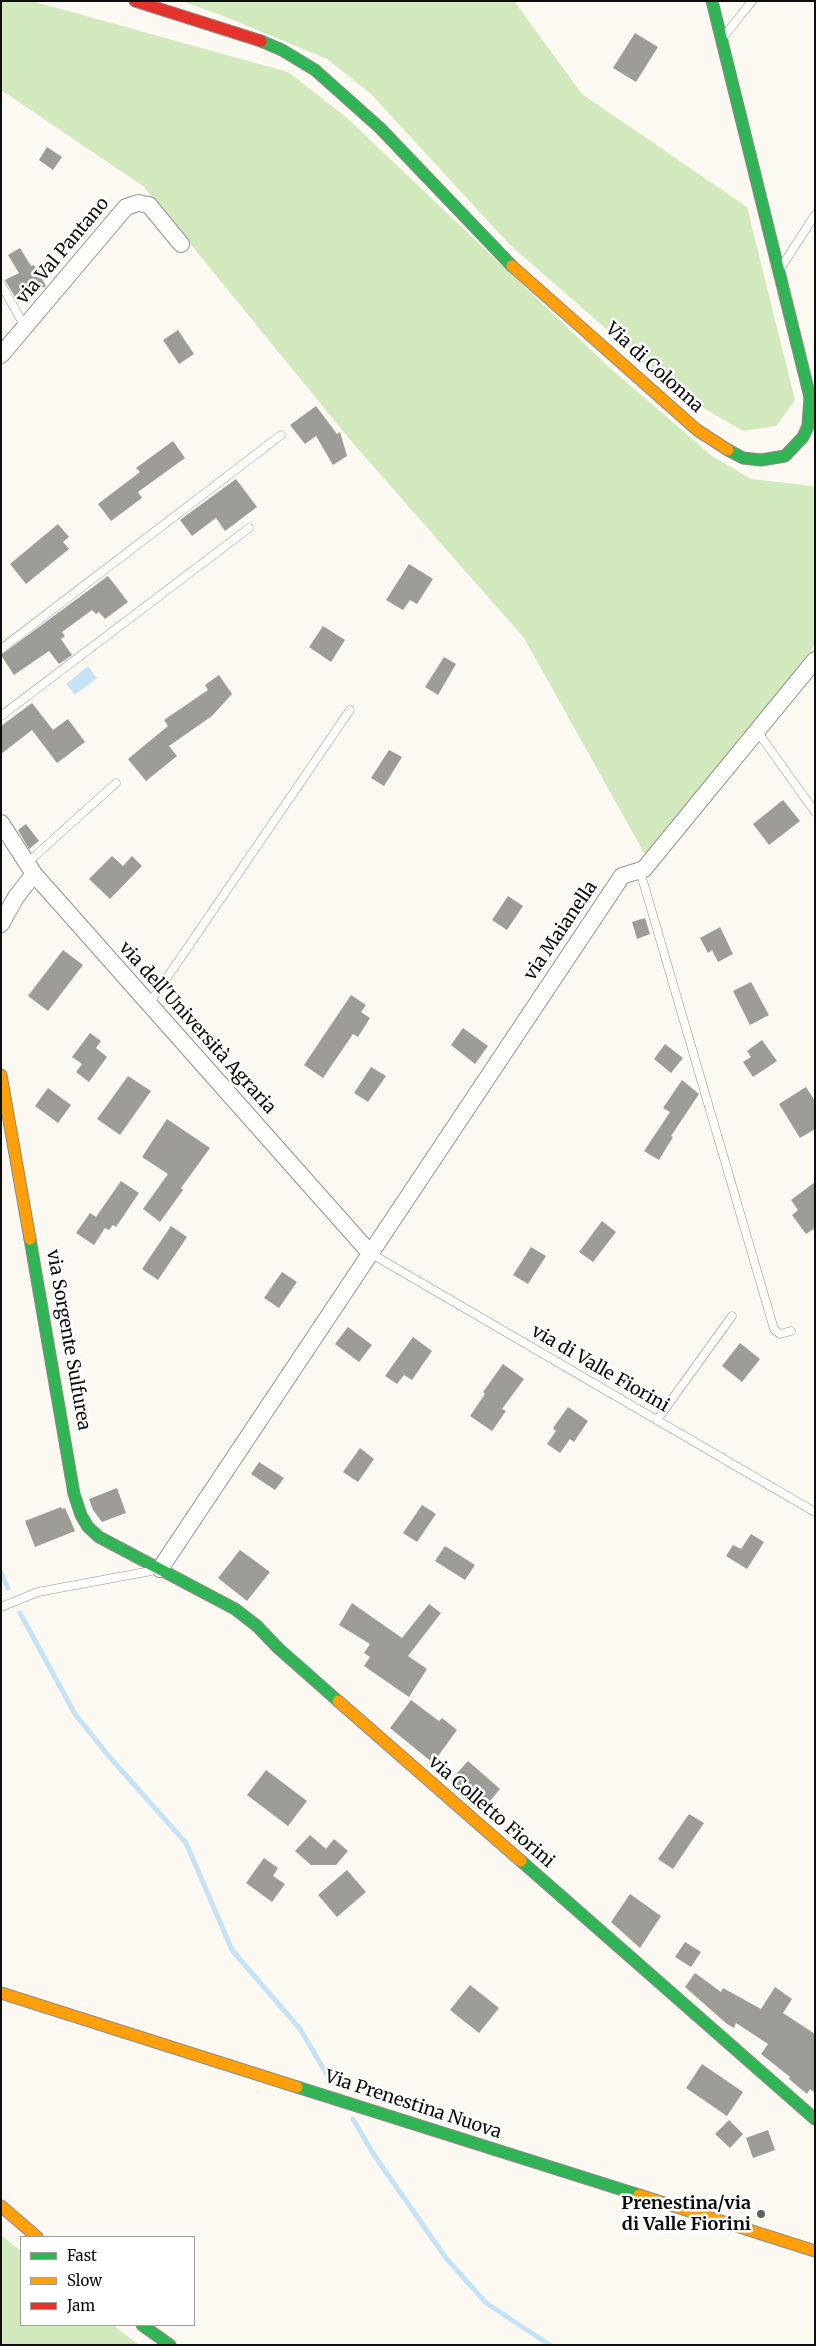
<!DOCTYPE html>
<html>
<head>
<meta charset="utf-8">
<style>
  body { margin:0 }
  #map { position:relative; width:816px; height:2346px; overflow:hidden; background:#fbf9f1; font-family:Merriweather,serif }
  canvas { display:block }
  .frame { position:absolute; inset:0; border:2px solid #0d0d0d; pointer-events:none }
  .legend { position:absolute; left:20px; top:2236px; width:175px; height:90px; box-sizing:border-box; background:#fff; border:1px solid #9e9e9e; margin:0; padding:6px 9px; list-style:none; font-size:15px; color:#0d0d0d }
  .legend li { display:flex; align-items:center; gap:10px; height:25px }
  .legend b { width:25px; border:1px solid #9e9e9e }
</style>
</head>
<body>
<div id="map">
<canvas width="816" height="2346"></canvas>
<div class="frame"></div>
<ul class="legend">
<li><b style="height:6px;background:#30b455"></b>Fast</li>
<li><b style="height:6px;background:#ff9f0a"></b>Slow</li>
<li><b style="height:6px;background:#e5322d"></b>Jam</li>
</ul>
</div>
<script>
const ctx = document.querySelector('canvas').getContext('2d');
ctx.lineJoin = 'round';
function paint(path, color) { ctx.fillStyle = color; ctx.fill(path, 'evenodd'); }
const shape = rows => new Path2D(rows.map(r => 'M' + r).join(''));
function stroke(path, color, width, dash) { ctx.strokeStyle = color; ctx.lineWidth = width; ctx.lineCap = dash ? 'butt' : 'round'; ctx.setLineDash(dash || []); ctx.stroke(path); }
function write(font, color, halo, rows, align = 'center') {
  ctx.font = font + ' Merriweather,serif'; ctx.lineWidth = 5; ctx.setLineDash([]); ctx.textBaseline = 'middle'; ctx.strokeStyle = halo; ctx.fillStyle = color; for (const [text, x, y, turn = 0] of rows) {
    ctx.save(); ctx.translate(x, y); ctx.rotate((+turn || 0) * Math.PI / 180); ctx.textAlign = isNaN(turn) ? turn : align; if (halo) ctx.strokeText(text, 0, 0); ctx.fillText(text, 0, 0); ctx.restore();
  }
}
const forest = shape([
  [1,1,32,1,288,72,345,116,611,369,712,456,751,479,813,486,815,492,815,645,648,860,524,638,351,441,143,186,1,90],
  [182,1,514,1,582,94,747,207,795,400,776,426,743,431,683,396,509,244,371,94,327,59,226,17],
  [1,2235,21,2251,21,2325,113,2325,139,2345,1,2345]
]);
const water = shape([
  [88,666,97,678,75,695,66,684]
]);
const stream = shape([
  [1,1573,8,1588],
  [20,1613,75,1714,107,1754,186,1843,232,1950,300,2029,332,2083],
  [353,2119,374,2155,446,2258,486,2303,550,2345]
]);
const building = shape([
  [635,33,658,47,636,82,613,68],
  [47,147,62,157,53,170,39,160],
  [20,248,31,266,34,265,46,286,18,302,5,280,19,273,8,255],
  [178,330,194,354,179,364,163,340],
  [316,406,337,434,340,432,347,456,333,465,316,436,305,444,290,425],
  [173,441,185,458,138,492,142,498,111,521,98,504,140,472,136,468],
  [236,479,257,507,225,531,216,518,192,536,180,520],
  [58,524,69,537,63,542,69,549,26,584,10,564],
  [409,564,433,579,417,604,410,600,403,610,386,600],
  [108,576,128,602,105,619,99,612,96,614,92,610,62,632,65,636,61,639,72,655,59,664,49,651,14,675,1,655],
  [323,626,345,640,331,662,309,647],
  [444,657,456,664,438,695,425,687],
  [219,675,232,694,212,716,169,746,177,756,146,781,128,759,168,726,164,720,208,690,205,685],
  [32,703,53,730,68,719,85,742,57,763,32,730,1,754,1,726],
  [389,750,402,757,384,786,371,778],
  [783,800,800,821,769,845,753,824],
  [26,824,39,841,29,849,18,830],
  [112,856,123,866,132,856,142,866,110,899,89,879],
  [508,896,523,906,507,930,492,920],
  [645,918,650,934,637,939,632,922],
  [720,927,733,954,718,962,712,950,708,953,700,938],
  [63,950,83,965,48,1011,28,996],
  [751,982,769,1015,750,1025,733,991],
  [351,995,366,1005,361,1012,370,1018,358,1037,353,1034,323,1078,304,1065],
  [463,1028,488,1046,475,1064,451,1045],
  [90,1033,101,1041,96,1048,107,1057,89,1082,76,1072,82,1064,72,1057],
  [762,1040,777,1061,753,1077,743,1062,751,1057,747,1051],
  [665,1044,683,1058,671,1073,654,1059],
  [371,1067,386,1076,368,1102,354,1093],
  [128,1076,151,1091,120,1135,97,1119],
  [682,1080,699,1094,671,1136,673,1137,659,1160,644,1151,670,1112,663,1108],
  [806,1087,815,1101,815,1129,800,1138,779,1104],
  [48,1088,71,1105,58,1123,35,1106],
  [167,1119,210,1148,181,1188,183,1190,160,1222,143,1209,168,1174,142,1157],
  [121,1181,139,1193,116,1227,113,1225,109,1230,105,1228,94,1245,76,1233,90,1213,96,1217],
  [815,1182,815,1228,806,1234,792,1215,798,1210,791,1200],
  [602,1221,616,1232,593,1262,579,1252],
  [171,1226,187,1237,158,1280,142,1269],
  [531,1247,546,1256,528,1284,513,1275],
  [282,1272,297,1282,279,1308,264,1298],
  [348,1327,372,1345,359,1362,335,1344],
  [413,1337,432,1351,412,1380,404,1375,397,1384,385,1376],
  [740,1343,760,1359,742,1382,722,1366],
  [503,1364,524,1379,502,1409,506,1411,492,1431,470,1416,485,1394,483,1392],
  [568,1407,588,1421,574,1442,570,1439,560,1453,547,1444,556,1431,553,1428],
  [360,1448,374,1459,358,1482,343,1472],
  [259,1462,284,1478,275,1490,251,1474],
  [117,1488,126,1513,102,1522,93,1510,89,1499],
  [422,1505,436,1514,417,1542,403,1533],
  [61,1507,62,1509,65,1508,75,1531,35,1547,25,1521],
  [751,1534,764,1542,747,1569,726,1556,733,1545,741,1549],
  [445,1546,475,1565,465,1580,435,1561],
  [240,1550,270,1572,247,1601,218,1578],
  [352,1603,402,1638,429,1604,441,1613,408,1656,427,1669,409,1697,364,1666,370,1657,364,1653,370,1644,339,1625],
  [411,1700,439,1721,442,1718,457,1730,433,1763,390,1728],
  [468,1761,500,1789,490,1801,487,1798,479,1807,450,1781],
  [266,1770,307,1801,288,1826,247,1795],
  [689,1814,704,1823,673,1869,658,1859],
  [310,1835,326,1849,334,1839,348,1851,336,1865,311,1865,295,1851],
  [264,1858,278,1868,273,1876,285,1884,272,1902,246,1883],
  [347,1870,366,1892,337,1917,318,1895],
  [630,1894,661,1916,640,1948,611,1922],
  [685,1942,701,1952,691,1967,675,1957],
  [695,1973,721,1992,723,1988,761,2009,775,1987,792,1999,783,2013,815,2034,815,2093,810,2089,807,2094,789,2079,790,2077,761,2054,768,2044,736,2023,734,2028,727,2024,685,1987],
  [470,1985,499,2008,479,2033,450,2010],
  [702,2064,743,2092,727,2116,686,2088],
  [729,2120,743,2134,730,2148,715,2134],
  [768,2130,775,2150,753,2158,746,2138]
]);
const lane = shape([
  [725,35,752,1],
  [782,266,815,215],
  [1,284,25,327],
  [1,649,281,435],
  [1,716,249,528],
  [757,731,815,812],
  [26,864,116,783],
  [640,871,774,1329,780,1334,791,1331],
  [149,1004,350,710],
  [370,1253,815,1512],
  [657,1420,732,1316],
  [1,1607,38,1592,151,1571]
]);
const street = shape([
  [1,355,126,207,138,203,149,205,181,244],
  [1,823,34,874,370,1253],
  [1,924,16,897,34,874],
  [160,1569,622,876,644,869,815,660]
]);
const fast = shape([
  [712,1,810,397,808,426,803,437,785,456,761,460,743,458,728,450],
  [261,41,282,50,315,70,380,128,512,266],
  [30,1239,74,1494,81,1515,88,1527,99,1537,235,1609,257,1626,278,1648,338,1701],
  [521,1861,815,2119],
  [297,2087,639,2195],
  [142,2325,170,2345]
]);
const slow = shape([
  [512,266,697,430,728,450],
  [1,1075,30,1239],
  [338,1701,521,1861],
  [1,1993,297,2087],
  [639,2195,815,2251],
  [1,2206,37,2237]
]);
const jam = shape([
  [135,1,261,41]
]);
const markers = [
  [761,2214,5,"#60605d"]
];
const streetNames = [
  ["via Val Pantano",63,251,-50],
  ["Via di Colonna",654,368,42],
  ["via Maianella",561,931,-56],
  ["via dell'Università Agraria",197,1028,48],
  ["via Sorgente Sulfurea",68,1340,80],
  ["via di Valle Fiorini",600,1369,30],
  ["via Colletto Fiorini",491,1812,41],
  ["Via Prenestina Nuova",413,2105,18]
];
const poiNames = [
  ["Prenestina/via",751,2204],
  ["di Valle Fiorini",751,2225]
];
paint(forest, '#d2e9be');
paint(water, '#c6e3f6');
stroke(stream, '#c6e3f6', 5);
paint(building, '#9e9c97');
stroke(lane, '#949390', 9);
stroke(street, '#949390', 18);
stroke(fast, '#8b8a86', 13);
stroke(slow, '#8b8a86', 13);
stroke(jam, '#8b8a86', 13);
stroke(lane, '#fefefd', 8);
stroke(street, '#fefefd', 16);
stroke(fast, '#30b455', 11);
stroke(slow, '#ff9f0a', 11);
stroke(jam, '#e5322d', 11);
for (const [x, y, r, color] of markers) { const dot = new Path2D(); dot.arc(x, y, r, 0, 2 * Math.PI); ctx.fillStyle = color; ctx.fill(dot); stroke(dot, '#fff', 2); }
write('18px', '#0d0d0d', '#fff', streetNames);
write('bold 18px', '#0d0d0d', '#fff', poiNames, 'right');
</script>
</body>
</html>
